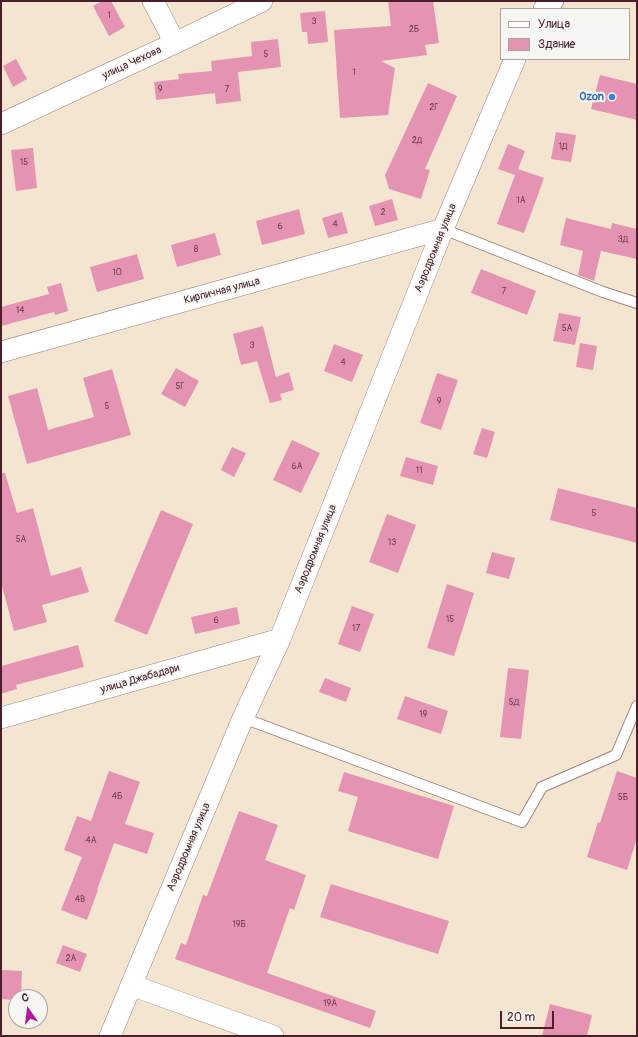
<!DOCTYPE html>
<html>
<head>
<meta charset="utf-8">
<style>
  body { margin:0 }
  #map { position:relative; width:638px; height:1037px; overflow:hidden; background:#f4e5d1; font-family:Pangolin,sans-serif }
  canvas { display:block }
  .frame { position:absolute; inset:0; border:2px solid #4a1f2b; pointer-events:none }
  .legend { position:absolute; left:500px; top:8px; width:130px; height:52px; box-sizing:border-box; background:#f6f6f2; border:1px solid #b1a0a2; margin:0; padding:5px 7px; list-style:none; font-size:12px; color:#4a1f2b }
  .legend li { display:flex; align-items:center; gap:8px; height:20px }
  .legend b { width:20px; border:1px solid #b1a0a2 }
  .north { position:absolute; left:8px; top:989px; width:40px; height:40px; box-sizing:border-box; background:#f6f6f2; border:1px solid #b1a0a2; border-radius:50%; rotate:346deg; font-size:11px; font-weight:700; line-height:16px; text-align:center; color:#4a1f2b }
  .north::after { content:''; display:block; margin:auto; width:14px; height:18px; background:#b5179e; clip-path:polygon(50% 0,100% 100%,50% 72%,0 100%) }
  .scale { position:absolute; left:500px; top:1011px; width:54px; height:18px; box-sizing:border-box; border:2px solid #4a1f2b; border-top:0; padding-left:5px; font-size:12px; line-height:14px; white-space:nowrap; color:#4a1f2b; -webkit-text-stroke:3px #f6f6f2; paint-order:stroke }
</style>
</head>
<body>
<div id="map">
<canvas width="638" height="1037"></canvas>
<div class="frame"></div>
<ul class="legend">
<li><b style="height:5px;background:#fff"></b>Улица</li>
<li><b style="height:11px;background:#e494b2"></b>Здание</li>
</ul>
<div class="north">С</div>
<div class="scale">20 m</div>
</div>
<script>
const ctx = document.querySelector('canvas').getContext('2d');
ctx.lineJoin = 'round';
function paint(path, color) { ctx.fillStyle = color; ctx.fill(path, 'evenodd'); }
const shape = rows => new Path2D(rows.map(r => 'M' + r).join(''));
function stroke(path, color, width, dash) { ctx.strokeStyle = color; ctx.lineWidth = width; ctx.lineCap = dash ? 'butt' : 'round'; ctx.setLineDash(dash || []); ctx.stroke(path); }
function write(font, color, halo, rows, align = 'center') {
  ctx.font = font + ' Pangolin,sans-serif'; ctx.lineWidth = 4; ctx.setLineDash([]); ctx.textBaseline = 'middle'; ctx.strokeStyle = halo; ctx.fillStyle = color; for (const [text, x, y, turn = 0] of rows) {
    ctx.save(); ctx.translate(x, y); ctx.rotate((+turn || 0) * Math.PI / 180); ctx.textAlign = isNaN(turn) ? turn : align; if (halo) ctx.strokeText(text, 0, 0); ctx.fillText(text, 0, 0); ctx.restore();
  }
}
const building = shape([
  [102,1,111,1,125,27,109,36,93,6],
  [388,1,433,1,439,43,425,45,427,55,381,61,395,68,388,115,340,118,334,30,391,26],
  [325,11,328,42,308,44,307,32,302,32,300,13],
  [278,39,281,67,238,72,241,101,216,104,215,93,156,100,154,82,179,79,178,74,212,71,211,61,252,56,251,42],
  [16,59,27,79,13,87,3,66],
  [600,75,637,84,637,120,591,109],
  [428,83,457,96,425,169,430,170,421,199,389,189,385,175],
  [556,132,576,135,571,162,551,159],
  [508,144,525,151,518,169,544,178,524,233,497,224,515,175,498,169],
  [33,148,37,188,16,191,11,150],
  [392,199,398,220,375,226,369,206],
  [299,209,305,234,262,245,256,221],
  [342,212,348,233,328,238,322,218],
  [566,218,611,229,612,223,637,229,637,259,601,251,594,281,578,275,583,251,560,245],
  [215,233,221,255,177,267,171,245],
  [137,254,144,279,97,292,90,267],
  [481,269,536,291,527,315,471,293],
  [61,283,68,311,55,315,54,312,1,326,1,307,49,294,47,287],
  [559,313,581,317,575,345,553,341],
  [263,326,276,377,289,372,294,390,280,394,282,400,270,403,257,361,241,365,233,334],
  [580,343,597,346,593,370,576,367],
  [334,344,363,355,352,382,324,371],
  [176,368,199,381,185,407,161,394],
  [112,369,131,435,27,464,8,396,37,388,48,430,94,417,83,378],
  [437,373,458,380,441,430,420,423],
  [482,428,495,432,487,458,473,454],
  [292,440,320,453,301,493,273,480],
  [232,447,246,453,234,477,221,470],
  [406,457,438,466,433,485,400,476],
  [1,473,5,473,17,513,33,508,51,576,81,567,89,592,42,605,47,622,14,631,1,582],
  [558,488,637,508,637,543,550,520],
  [161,510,193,524,147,635,114,621],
  [387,514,416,525,398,573,369,562],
  [492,552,515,558,509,579,486,573],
  [447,584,474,593,454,656,427,648],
  [352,606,374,614,360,652,338,644],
  [237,607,240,624,195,634,191,617],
  [78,645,84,667,16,685,17,689,1,694,1,666],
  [508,668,529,670,521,739,500,737],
  [325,678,351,688,346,702,319,692],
  [405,696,448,711,441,734,397,719],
  [109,771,140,782,125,824,154,833,147,854,114,843,97,890,98,890,87,920,61,910,82,857,64,850,77,816,91,821],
  [617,771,637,778,637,838,627,870,587,857,598,822,600,823],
  [344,772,454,806,438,859,348,831,358,797,338,791],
  [239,811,278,825,265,860,306,875,294,910,290,908,267,973,376,1011,370,1028,175,959,181,943,186,945,203,895,207,896],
  [331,884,449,921,438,954,320,917],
  [63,945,87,954,80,972,56,963],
  [1,970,22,971,21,997,16,997,16,1000,1,999],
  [550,1004,592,1015,587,1036,542,1036]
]);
const service = shape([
  [443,229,603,292,637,303],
  [243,718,522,822,542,787,616,755,637,706]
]);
const minor = shape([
  [153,1,175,43],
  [544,9,553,1],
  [1,124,175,43,262,1],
  [1,352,443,229],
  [1,718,280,639],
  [131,985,273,1036],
  [110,1036,243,718,280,639,443,229,515,59]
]);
const markers = [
  [612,97,4,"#3f7fe0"]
];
const numberNames = [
  ["1",109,16],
  ["3",314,22],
  ["2Б",414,30],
  ["5",266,55],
  ["1",354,73],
  ["9",160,90],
  ["7",227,90],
  ["2Г",434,108],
  ["2Д",417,141],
  ["1Д",563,147],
  ["15",24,163],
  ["1А",521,201],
  ["2",383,213],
  ["4",335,225],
  ["6",280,227],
  ["3Д",623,240],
  ["8",196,250],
  ["10",117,273],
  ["7",504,292],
  ["14",20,311],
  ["5А",567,329],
  ["3",252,346],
  ["4",343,363],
  ["5Г",180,387],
  ["9",439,402],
  ["5",107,407],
  ["6А",297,467],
  ["11",419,471],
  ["5",594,514],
  ["5А",21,540],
  ["13",392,543],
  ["15",450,620],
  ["6",216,621],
  ["17",356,629],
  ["5Д",514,703],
  ["19",423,715],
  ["4Б",117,797],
  ["5Б",623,798],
  ["4А",91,841],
  ["4В",80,900],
  ["19Б",239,925],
  ["2А",71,959],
  ["19А",330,1004]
];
const streetNames = [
  ["улица Чехова",132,63,-25],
  ["Аэродромная улица",436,248,-68],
  ["Кирпичная улица",222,291,-15],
  ["Аэродромная улица",316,549,-68],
  ["улица Джабадари",140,679,-16],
  ["Аэродромная улица",189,847,-67]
];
const shopNames = [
  ["Ozon",604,97]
];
paint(building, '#e494b2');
stroke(service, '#9f827e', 12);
stroke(minor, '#9f827e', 22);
stroke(service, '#fff', 10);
stroke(minor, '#fff', 21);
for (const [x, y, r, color] of markers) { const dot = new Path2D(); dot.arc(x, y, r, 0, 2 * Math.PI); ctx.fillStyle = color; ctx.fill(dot); stroke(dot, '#f6f6f2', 1.5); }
write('9px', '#703c4d', null, numberNames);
write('11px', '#4a1f2b', '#f6f6f2', streetNames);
write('bold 11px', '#366cbe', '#f6f6f2', shopNames, 'right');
</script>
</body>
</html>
